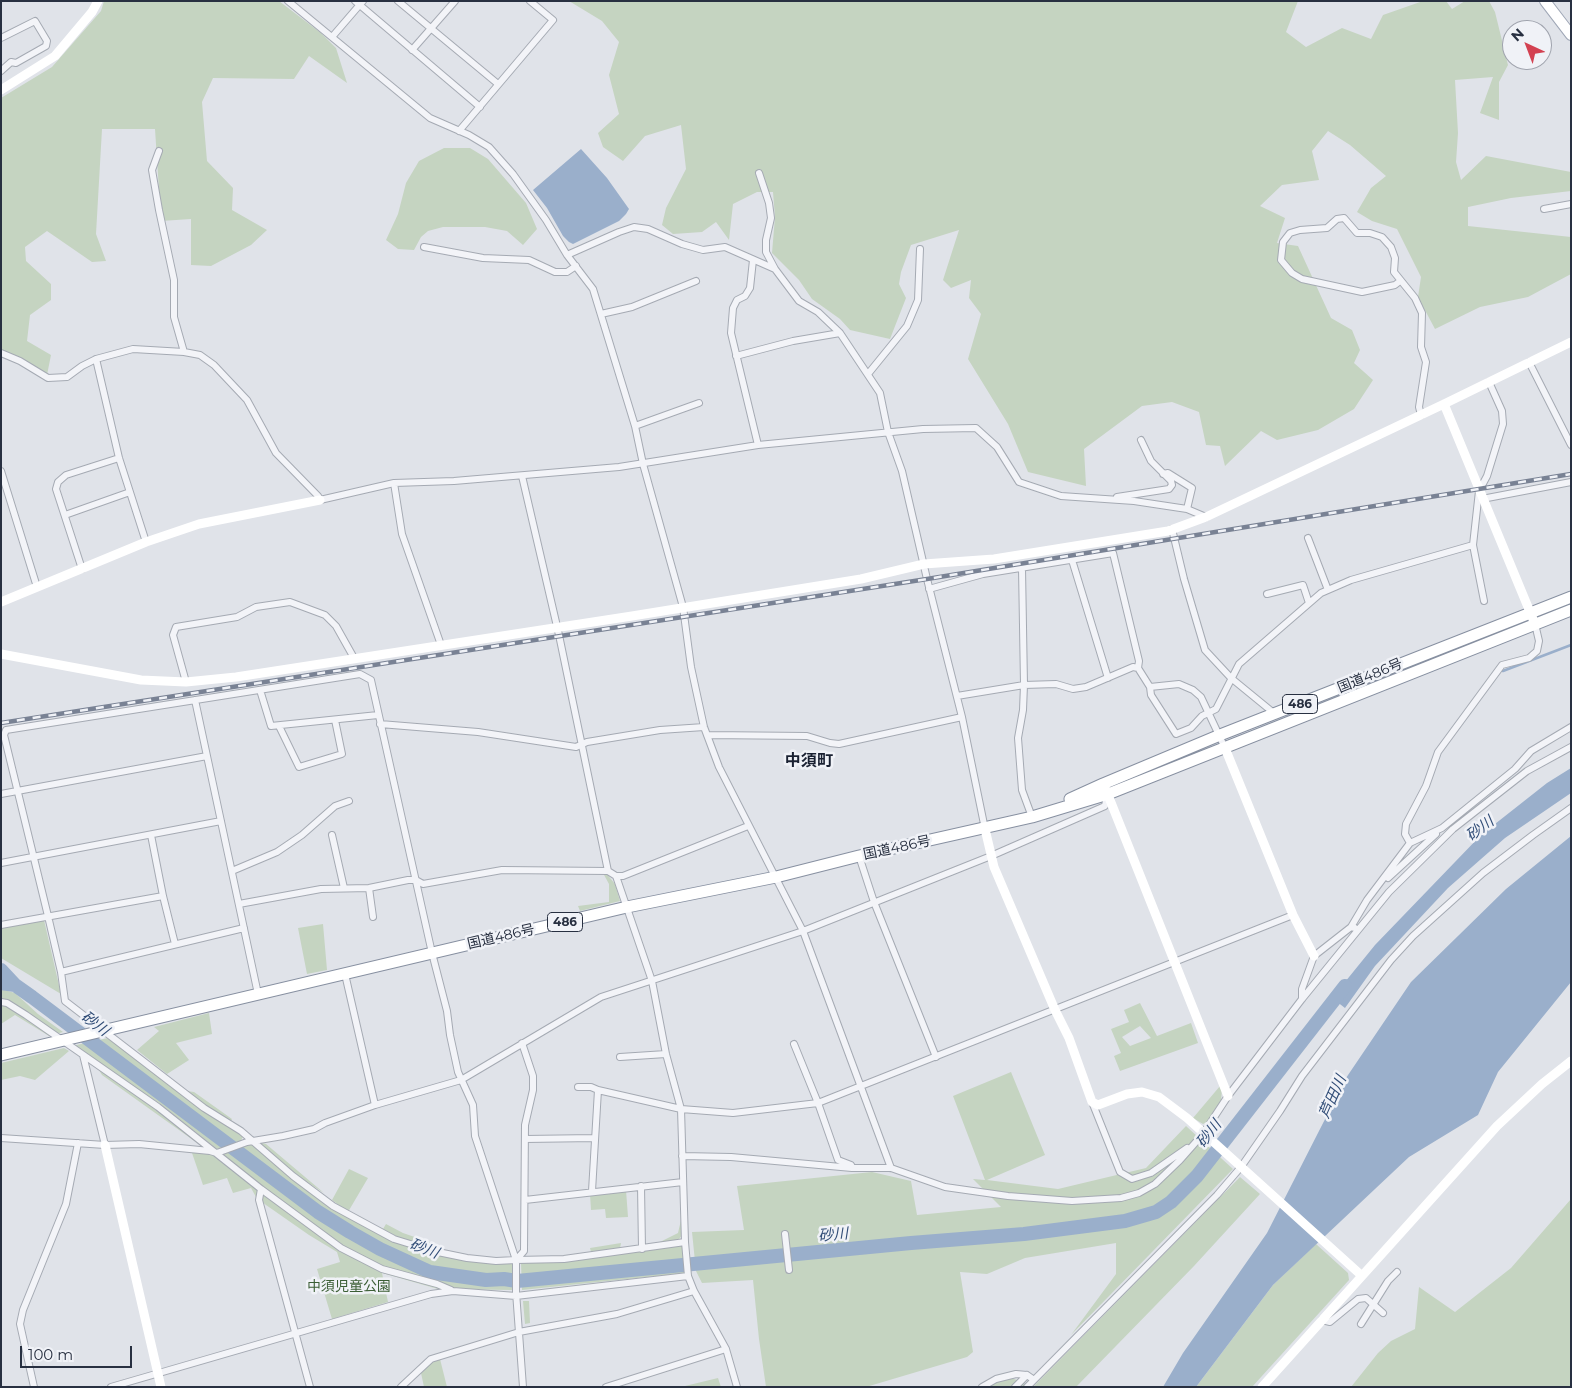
<!DOCTYPE html>
<html>
<head>
<meta charset="utf-8">
<style>
  body { margin:0 }
  #map { position:relative; width:1572px; height:1388px; overflow:hidden; background:#e0e3e9; font-family:Montserrat,sans-serif }
  canvas { display:block }
  .frame { position:absolute; inset:0; border:2px solid #283041; pointer-events:none }
  .north { position:absolute; left:1502px; top:20px; width:50px; height:50px; box-sizing:border-box; background:#f0f2f7; border:1px solid #a0a4ae; border-radius:50%; rotate:317deg; font-size:14px; font-weight:700; line-height:20px; text-align:center; color:#283041 }
  .north::after { content:''; display:block; margin:auto; width:18px; height:22px; background:#d34151; clip-path:polygon(50% 0,100% 100%,50% 72%,0 100%) }
  .scale { position:absolute; left:20px; top:1346px; width:112px; height:22px; box-sizing:border-box; border:2px solid #283041; border-top:0; padding-left:6px; font-size:15px; line-height:18px; white-space:nowrap; color:#283041; -webkit-text-stroke:4px #f0f2f7; paint-order:stroke }
</style>
</head>
<body>
<div id="map">
<canvas width="1572" height="1388"></canvas>
<div class="frame"></div>
<div class="north">N</div>
<div class="scale">100 m</div>
</div>
<script>
const ctx = document.querySelector('canvas').getContext('2d');
ctx.lineJoin = 'round';
function paint(path, color) { ctx.fillStyle = color; ctx.fill(path, 'evenodd'); }
const shape = rows => new Path2D(rows.map(r => 'M' + r).join(''));
function stroke(path, color, width, dash) { ctx.strokeStyle = color; ctx.lineWidth = width; ctx.lineCap = dash ? 'butt' : 'round'; ctx.setLineDash(dash || []); ctx.stroke(path); }
function write(font, color, halo, rows, align = 'center') {
  ctx.font = font + ' Montserrat,"Noto Sans JP",sans-serif'; ctx.lineWidth = 5; ctx.setLineDash([]); ctx.textBaseline = 'middle'; ctx.strokeStyle = halo; ctx.fillStyle = color; for (const [text, x, y, turn = 0] of rows) {
    ctx.save(); ctx.translate(x, y); ctx.rotate((+turn || 0) * Math.PI / 180); ctx.textAlign = isNaN(turn) ? turn : align; if (halo) ctx.strokeText(text, 0, 0); ctx.fillText(text, 0, 0); ctx.restore();
  }
}
const green = shape([
  [104,1,279,1,321,33,336,48,347,83,309,56,294,79,213,78,202,102,207,161,233,188,232,210,267,230,251,245,211,266,191,265,191,219,161,221,155,129,102,129,96,234,106,261,92,262,47,231,25,247,26,261,51,284,51,300,30,315,27,341,51,355,47,375,1,350,1,98,52,67,101,11],
  [569,1,1298,1,1286,32,1306,47,1342,28,1371,39,1383,15,1423,1,1446,1,1452,9,1465,1,1489,1,1495,12,1508,65,1499,82,1499,120,1480,113,1493,77,1455,80,1458,133,1456,162,1461,180,1486,156,1571,172,1571,191,1511,198,1468,207,1468,226,1571,237,1571,274,1528,297,1480,307,1435,329,1418,297,1421,277,1397,229,1372,221,1357,212,1371,188,1386,176,1350,145,1328,131,1312,151,1319,180,1282,185,1260,206,1285,218,1277,243,1298,246,1331,318,1352,330,1360,350,1354,363,1373,380,1354,409,1318,430,1277,440,1261,431,1225,466,1220,446,1206,445,1199,412,1172,402,1142,406,1084,449,1086,486,1028,472,1008,424,968,359,981,314,969,298,971,280,951,288,943,280,959,230,911,245,901,272,899,284,906,298,890,339,850,330,840,319,812,299,799,280,772,253,775,217,773,192,757,192,733,204,729,240,716,222,702,232,673,234,662,225,666,208,686,169,681,125,645,136,623,161,603,147,598,133,619,114,609,75,619,42,602,21],
  [444,148,470,148,488,159,526,203,537,229,523,245,507,231,485,227,443,227,428,231,421,237,414,250,398,249,386,240,398,214,406,183,419,161],
  [603,873,606,873,615,884,620,901,580,911,578,906,609,902,609,884],
  [44,920,61,994,1,958,1,928],
  [323,924,327,970,307,974,298,928],
  [1,989,15,993,38,1014,63,1032,49,1036,15,1015,1,1024],
  [1140,1003,1157,1036,1191,1023,1198,1043,1120,1071,1114,1056,1121,1053,1111,1029,1129,1022,1124,1010],
  [1140,1026,1151,1038,1130,1046,1122,1037],
  [209,1013,212,1034,176,1043,189,1060,167,1074,137,1050,159,1031,154,1027],
  [108,1038,195,1105,243,1136,241,1141,217,1149,159,1103,72,1046],
  [64,1048,69,1051,35,1080,20,1076,1,1080,1,1063],
  [97,1067,157,1108,207,1147,200,1145,102,1075],
  [1011,1072,1045,1155,987,1180,1058,1189,1146,1168,1186,1126,1233,1169,1071,1335,1116,1274,1116,1243,1025,1258,987,1274,960,1272,973,1352,967,1357,866,1387,766,1387,759,1339,753,1280,702,1283,696,1271,692,1232,744,1230,737,1186,872,1172,911,1181,917,1215,1001,1207,973,1179,985,1180,953,1096],
  [1220,1086,1222,1089,1221,1101,1208,1122,1203,1124,1193,1118],
  [187,1091,194,1092,232,1119,231,1121,208,1108],
  [258,1142,266,1144,324,1193,296,1175],
  [252,1144,331,1208,395,1242,512,1263,512,1290,438,1289,382,1273,388,1302,332,1319,317,1269,340,1262,337,1252,309,1235,266,1205,256,1197,251,1188,233,1193,227,1178,203,1185,192,1153,222,1153],
  [349,1169,368,1178,348,1212,332,1200],
  [1240,1177,1260,1194,1194,1266,1076,1387,1033,1387],
  [626,1190,628,1217,606,1218,605,1209,591,1210,590,1194],
  [1571,1199,1571,1387,1351,1387,1378,1353,1391,1341,1415,1329,1419,1287,1455,1312,1511,1268],
  [681,1220,683,1234,679,1239,671,1242,656,1244,678,1233],
  [386,1224,403,1233,435,1244,431,1247,400,1238,383,1229],
  [621,1243,620,1249,591,1252,590,1248],
  [1316,1244,1348,1273,1349,1280,1252,1387,1196,1387,1273,1285],
  [682,1245,685,1273,522,1290,521,1263],
  [523,1301,529,1301,530,1323,525,1324],
  [440,1359,447,1387,424,1387,421,1373,432,1362],
  [718,1378,721,1387,685,1387,685,1386],
  [1010,1378,1025,1382,1024,1386,990,1387,990,1385]
]);
const water = shape([
  [581,149,607,178,629,209,626,214,619,221,573,244,569,242,563,236,547,208,533,190],
  [1571,768,1571,793,1505,838,1448,888,1375,966,1345,1008,1332,998,1375,945,1481,835,1547,783],
  [1571,836,1571,982,1498,1072,1478,1115,1409,1157,1273,1285,1196,1387,1163,1387,1183,1353,1267,1233,1346,1078,1411,982,1506,889]
]);
const stream = shape([
  [1503,671,1571,645]
]);
const river = shape([
  [1,970,15,985],
  [1,983,15,985,32,997,318,1212,350,1232,380,1249,430,1272,486,1280,504,1279,517,1281,911,1243,1024,1234,1125,1221,1156,1212,1171,1202,1197,1176,1345,986]
]);
const street = shape([
  [288,1,430,118,469,135,489,147,513,174,546,220,567,255,593,289,635,426,643,464,683,607,691,667,704,727,719,767,803,931,891,1168],
  [355,1,480,107],
  [398,1,498,84],
  [332,37,363,1],
  [1,38,35,21,47,41,46,46,16,63,11,62,1,71],
  [412,50,455,1],
  [459,131,553,20,530,1],
  [159,151,152,170,159,210,174,280,174,317,184,352],
  [759,173,769,203,771,218,766,240,766,252,775,269],
  [1544,209,1571,204],
  [424,247,483,258,529,260,555,272,567,272,576,266],
  [567,255,619,232,634,227,648,229,682,244,703,250,725,247,775,269,799,301,818,312,840,333,880,393,888,432,902,471,927,579,962,717,985,829],
  [753,260,750,288,745,296,737,300,733,308,731,333,758,445],
  [1400,281,1395,285,1362,292,1302,279,1292,273,1281,260,1283,242,1290,233,1300,230,1327,228,1337,219,1344,218,1357,233,1370,233,1382,237,1391,247,1395,258,1394,272,1415,298,1422,313,1421,347,1426,362,1419,407,1421,415],
  [601,314,632,307,696,281],
  [1,353,20,361,48,378,67,377,82,366,96,359,133,349,184,352,200,355,214,365,247,400,276,453,318,496,320,500,394,483,454,481,619,467,758,445,923,429,976,428,997,447,1019,482,1061,496,1134,501,1187,509,1206,517],
  [736,356,793,341,840,333],
  [96,359,119,458,146,542],
  [1529,362,1571,445],
  [868,374,907,326,918,300,920,249],
  [635,426,699,403],
  [1,471,37,587],
  [1163,474,1168,473,1192,488,1187,509],
  [522,476,559,635,608,871,616,876,652,981,666,1054,681,1109,685,1242,688,1276,694,1291,726,1349,737,1387],
  [394,483,402,534,441,645],
  [1117,497,1169,489,1172,485,1171,481,1151,461,1141,440],
  [1482,499,1571,482],
  [65,515,130,492],
  [1172,529,1184,579,1205,650,1231,678,1275,714],
  [1308,538,1328,590],
  [1072,560,1108,678],
  [1022,568,1024,685,1023,710,1018,738,1022,790,1032,817],
  [82,569,56,489,58,482,66,475,119,458],
  [929,589,983,574,1113,553,1139,661,1138,668],
  [1267,594,1303,585,1309,603],
  [1484,601,1473,545,1479,491,1487,476,1503,424,1502,411,1489,382],
  [186,682,173,635,176,627,237,617,256,607,290,602,325,615,336,626,354,658],
  [1150,687,1151,695,1176,734,1191,728,1202,716,1216,709,1239,664,1321,593,1351,580,1473,545],
  [260,690,271,726,378,715],
  [957,696,1024,685,1056,684,1073,689,1086,687,1133,667,1138,668,1150,687,1179,684,1193,690,1201,697,1225,748],
  [195,700,258,994],
  [380,724,478,732,576,747,587,742,660,730,704,727],
  [279,726,299,767,342,754,335,720],
  [707,735,807,736,830,743,839,744,962,717],
  [1,794,207,756],
  [151,835,163,896,175,944],
  [332,835,344,888],
  [1410,843,1405,834,1406,824,1426,786,1438,752,1502,665,1529,658,1537,651,1539,641,1535,624],
  [859,856,874,902,936,1057],
  [1,863,221,821],
  [232,871,277,852,302,835,335,806,349,801],
  [616,876,623,876,748,826],
  [1388,878,1436,834],
  [369,888,373,917],
  [239,904,321,889,369,888,408,880,416,880,423,884,502,870,608,871],
  [1,925,163,896],
  [1351,927,1367,900,1410,843,1442,828,1515,769,1531,751,1571,727],
  [61,972,244,928],
  [345,974,375,1105],
  [1302,999,1302,989,1314,956,1351,927,1355,928],
  [1,1002,7,1003,26,1015,158,1107,261,1189,341,1248,382,1269,437,1284,451,1290],
  [522,1043,533,1076,533,1090,525,1125,524,1251,516,1260,475,1136,473,1105,458,1072,450,1035,447,1011,432,953,371,680,360,674,6,730,4,735,48,916,61,972,65,1001,204,1108,241,1131,293,1176,333,1206,394,1239,433,1251,467,1258,496,1261,516,1260,564,1259,685,1242],
  [794,1044,818,1103,838,1160,851,1165,852,1167],
  [83,1055,105,1145],
  [620,1057,666,1054],
  [578,1087,591,1087,598,1090,681,1109,733,1113,818,1103,1293,915],
  [1092,1102,1120,1172,1132,1179,1151,1173,1187,1148],
  [1,1138,105,1145,139,1144,210,1151,217,1153,247,1142,283,1136,314,1129,325,1123,375,1105,461,1080,601,997,803,931,991,856,1105,806,1107,795],
  [525,1139,595,1138],
  [682,1156,731,1157,852,1168,891,1168,945,1187,1008,1196,1072,1201,1121,1198,1139,1193,1155,1184,1180,1160,1203,1134,1228,1096,1302,999,1389,892,1453,829,1527,771,1571,747],
  [641,1186,642,1249],
  [261,1189,259,1200,310,1387],
  [592,1191,598,1090],
  [525,1200,683,1182],
  [785,1234,789,1270],
  [516,1260,516,1292,523,1387],
  [1322,1320,1330,1322,1358,1299,1366,1298,1383,1313],
  [1361,1324,1388,1281,1397,1272],
  [34,1387,20,1324,23,1310,66,1204,78,1143],
  [111,1387,431,1294,453,1291,516,1296,688,1276],
  [401,1387,431,1359,519,1332,617,1314,694,1291],
  [606,1387,726,1349],
  [982,1387,996,1379,1016,1374,1027,1375,1034,1380],
  [1015,1387,1027,1375],
  [1027,1387,1217,1195,1241,1167,1280,1111,1302,1076,1391,960,1413,936,1483,873,1533,835,1571,808]
]);
const secondary = shape([
  [1,90,55,56,92,12,98,1],
  [1444,404,1535,624],
  [1,602,146,542,199,524,320,500],
  [1,654,141,680,186,682,236,677,632,616,861,579,924,564,994,559,1168,531,1206,517,1444,404,1571,342],
  [1225,748,1293,915,1314,956],
  [1106,790,1228,1096],
  [985,829,994,867,1055,1010,1069,1038,1092,1102,1098,1105,1127,1094,1142,1092,1159,1097,1187,1118,1361,1275],
  [105,1145,161,1387],
  [1262,1387,1497,1126,1542,1084,1571,1061]
]);
const primary = shape([
  [1545,1,1571,35]
]);
const highway = shape([
  [1070,799,1103,784,1220,735,1571,597],
  [1,1055,627,907,776,877,859,856,1032,817,1108,794,1571,610]
]);
const rail = shape([
  [1,723,927,579,1571,474]
]);
const shields = [
  [1300,704,35],
  [565,922,35]
];
const shieldNames = [
  ["486",1300,704],
  ["486",565,922]
];
const streetNames = [
  ["国道486号",1370,676,-22],
  ["国道486号",897,848,-12],
  ["国道486号",501,937,-13]
];
const parkNames = [
  ["中須児童公園",349,1287]
];
const waterNames = [
  ["砂川",1480,829,-37],
  ["砂川",95,1024,37],
  ["芦田川",1333,1097,-66],
  ["砂川",1209,1134,-52],
  ["砂川",833,1235,-5],
  ["砂川",424,1249,21]
];
const quarterNames = [
  ["中須町",809,761]
];
paint(green, '#c5d4c1');
paint(water, '#9aafcb');
stroke(stream, '#9aafcb', 2.5);
stroke(river, '#9aafcb', 14);
stroke(street, '#a5aab3', 8);
stroke(primary, '#9fa7b6', 12);
stroke(highway, '#8790a1', 13);
stroke(street, '#f3f4f8', 6);
stroke(secondary, '#fff', 9);
stroke(primary, '#fff', 10);
stroke(highway, '#fff', 11);
stroke(rail, '#798294', 4.5);
stroke(rail, '#f0f2f7', 2.5, [8]);
for (const [x, y, w] of shields) { const box = new Path2D(); box.roundRect(x - w / 2, y - 9.5, w, 19, 4); ctx.fillStyle = '#f0f2f7'; ctx.fill(box); stroke(box, '#283041', 1); }
write('bold 12px', '#283041', null, shieldNames);
write('14px', '#283041', '#f0f2f7', streetNames);
write('14px', '#3b5e35', '#f0f2f7', parkNames);
write('italic 15px', '#314d77', '#f0f2f7', waterNames);
write('bold 16px', '#1a2132', '#f0f2f7', quarterNames);
</script>
</body>
</html>
